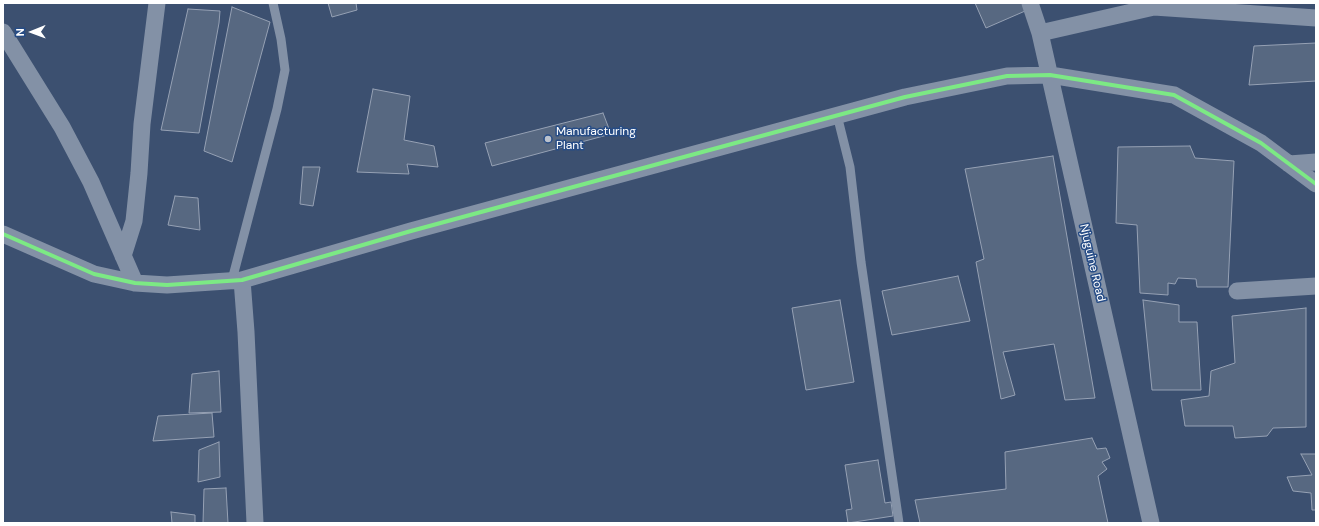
<!DOCTYPE html>
<html>
<head>
<meta charset="utf-8">
<style>
  body { margin:0 }
  #map { position:relative; width:1319px; height:526px; overflow:hidden; background:#3c5070; font-family:"DM Sans",sans-serif }
  canvas { display:block }
  .frame { position:absolute; inset:0; border:4px solid #fff; pointer-events:none }
  .north { position:absolute; left:12px; top:12px; width:40px; height:40px; -webkit-text-stroke:3px #264c86; paint-order:stroke; rotate:269deg; font-size:11px; font-weight:700; line-height:16px; text-align:center; color:#fff }
  .north::after { content:''; display:block; margin:auto; width:14px; height:18px; background:#fff; clip-path:polygon(50% 0,100% 100%,50% 72%,0 100%) }
</style>
</head>
<body>
<div id="map">
<canvas width="1319" height="526"></canvas>
<div class="frame"></div>
<div class="north">N</div>
</div>
<script>
const ctx = document.querySelector('canvas').getContext('2d');
ctx.lineJoin = 'round';
function paint(path, color) { ctx.fillStyle = color; ctx.fill(path, 'evenodd'); }
const shape = rows => new Path2D(rows.map(r => 'M' + r).join(''));
function stroke(path, color, width, dash) { ctx.strokeStyle = color; ctx.lineWidth = width; ctx.lineCap = dash ? 'butt' : 'round'; ctx.setLineDash(dash || []); ctx.stroke(path); }
function write(font, color, halo, rows, align = 'center') {
  ctx.font = font + ' "DM Sans",sans-serif'; ctx.lineWidth = 3; ctx.setLineDash([]); ctx.textBaseline = 'middle'; ctx.strokeStyle = halo; ctx.fillStyle = color; for (const [text, x, y, turn = 0] of rows) {
    ctx.save(); ctx.translate(x, y); ctx.rotate((+turn || 0) * Math.PI / 180); ctx.textAlign = isNaN(turn) ? turn : align; if (halo) ctx.strokeText(text, 0, 0); ctx.fillText(text, 0, 0); ctx.restore();
  }
}
const building = shape([
  [328,3,356,3,357,10,332,17,328,3],
  [975,3,1030,3,1032,8,986,28,975,3],
  [232,7,270,22,232,162,204,151,232,7],
  [188,9,220,11,219,23,199,133,161,130,188,9],
  [1316,43,1316,81,1249,85,1254,46,1316,43],
  [373,89,410,96,404,140,434,146,438,167,407,164,409,174,357,172,373,89],
  [603,113,611,134,492,166,485,143,603,113],
  [1190,146,1195,158,1234,161,1228,287,1197,287,1196,279,1178,278,1175,284,1168,283,1168,295,1140,293,1137,225,1116,223,1118,147,1190,146],
  [1053,156,1095,398,1065,400,1054,344,1003,352,1015,395,1001,399,976,262,984,259,965,169,1053,156],
  [303,167,320,167,313,206,300,204,303,167],
  [175,196,198,198,200,230,168,225,175,196],
  [958,276,970,321,892,335,882,291,958,276],
  [840,300,854,382,806,390,792,308,840,300],
  [1143,300,1179,305,1179,322,1197,322,1201,390,1152,390,1143,300],
  [1306,308,1306,427,1273,428,1267,436,1235,438,1233,426,1185,426,1181,400,1209,396,1211,371,1235,363,1232,316,1306,308],
  [219,371,221,412,189,413,192,374,219,371],
  [212,413,214,437,153,441,158,416,212,413],
  [1092,438,1097,449,1106,448,1110,458,1102,462,1107,469,1098,476,1108,523,920,523,915,500,1006,489,1005,452,1092,438],
  [219,442,220,477,198,482,199,450,219,442],
  [1301,454,1316,454,1316,510,1312,510,1311,493,1293,491,1287,477,1312,475,1301,454],
  [878,460,885,503,891,502,893,516,848,523,846,510,852,509,845,465,878,460],
  [226,488,228,523,203,523,204,489,226,488],
  [171,512,195,515,195,523,172,523,171,512]
]);
const lane = shape([
  [837,115,850,167,861,262,899,523],
  [232,280,277,109,285,70,281,39,273,3]
]);
const street = shape([
  [1030,3,1040,33,1151,523],
  [3,32,62,127,91,182,135,283],
  [1040,33,1154,7,1316,18],
  [1289,164,1316,162],
  [3,234,94,274,135,283,167,285,242,280,411,231,905,97,1007,76,1050,75,1174,95,1261,143,1316,184],
  [123,256,134,221,139,173,142,124,157,3],
  [242,280,246,332,255,523],
  [1237,291,1316,286]
]);
const cycleway = shape([
  [3,234,94,274,135,283,167,285,242,280,411,231,905,97,1007,76,1050,75,1174,95,1261,143,1316,184]
]);
const markers = [
  [548,139,4,"#bbc2cd"]
];
const poiNames = [
  ["Manufacturing",556,132],
  ["Plant",556,146]
];
const streetNames = [
  ["Njuguine Road",1092,263,77]
];
paint(building, '#576881');
stroke(building, '#96a1b4', 1);
stroke(lane, '#8391a6', 9);
stroke(street, '#8391a6', 17);
stroke(cycleway, '#7ce984', 4);
for (const [x, y, r, color] of markers) { const dot = new Path2D(); dot.arc(x, y, r, 0, 2 * Math.PI); ctx.fillStyle = color; ctx.fill(dot); stroke(dot, '#264c86', 1.5); }
write('12px', '#fff', '#264c86', poiNames, 'left');
write('12px', '#fff', '#264c86', streetNames);
</script>
</body>
</html>
